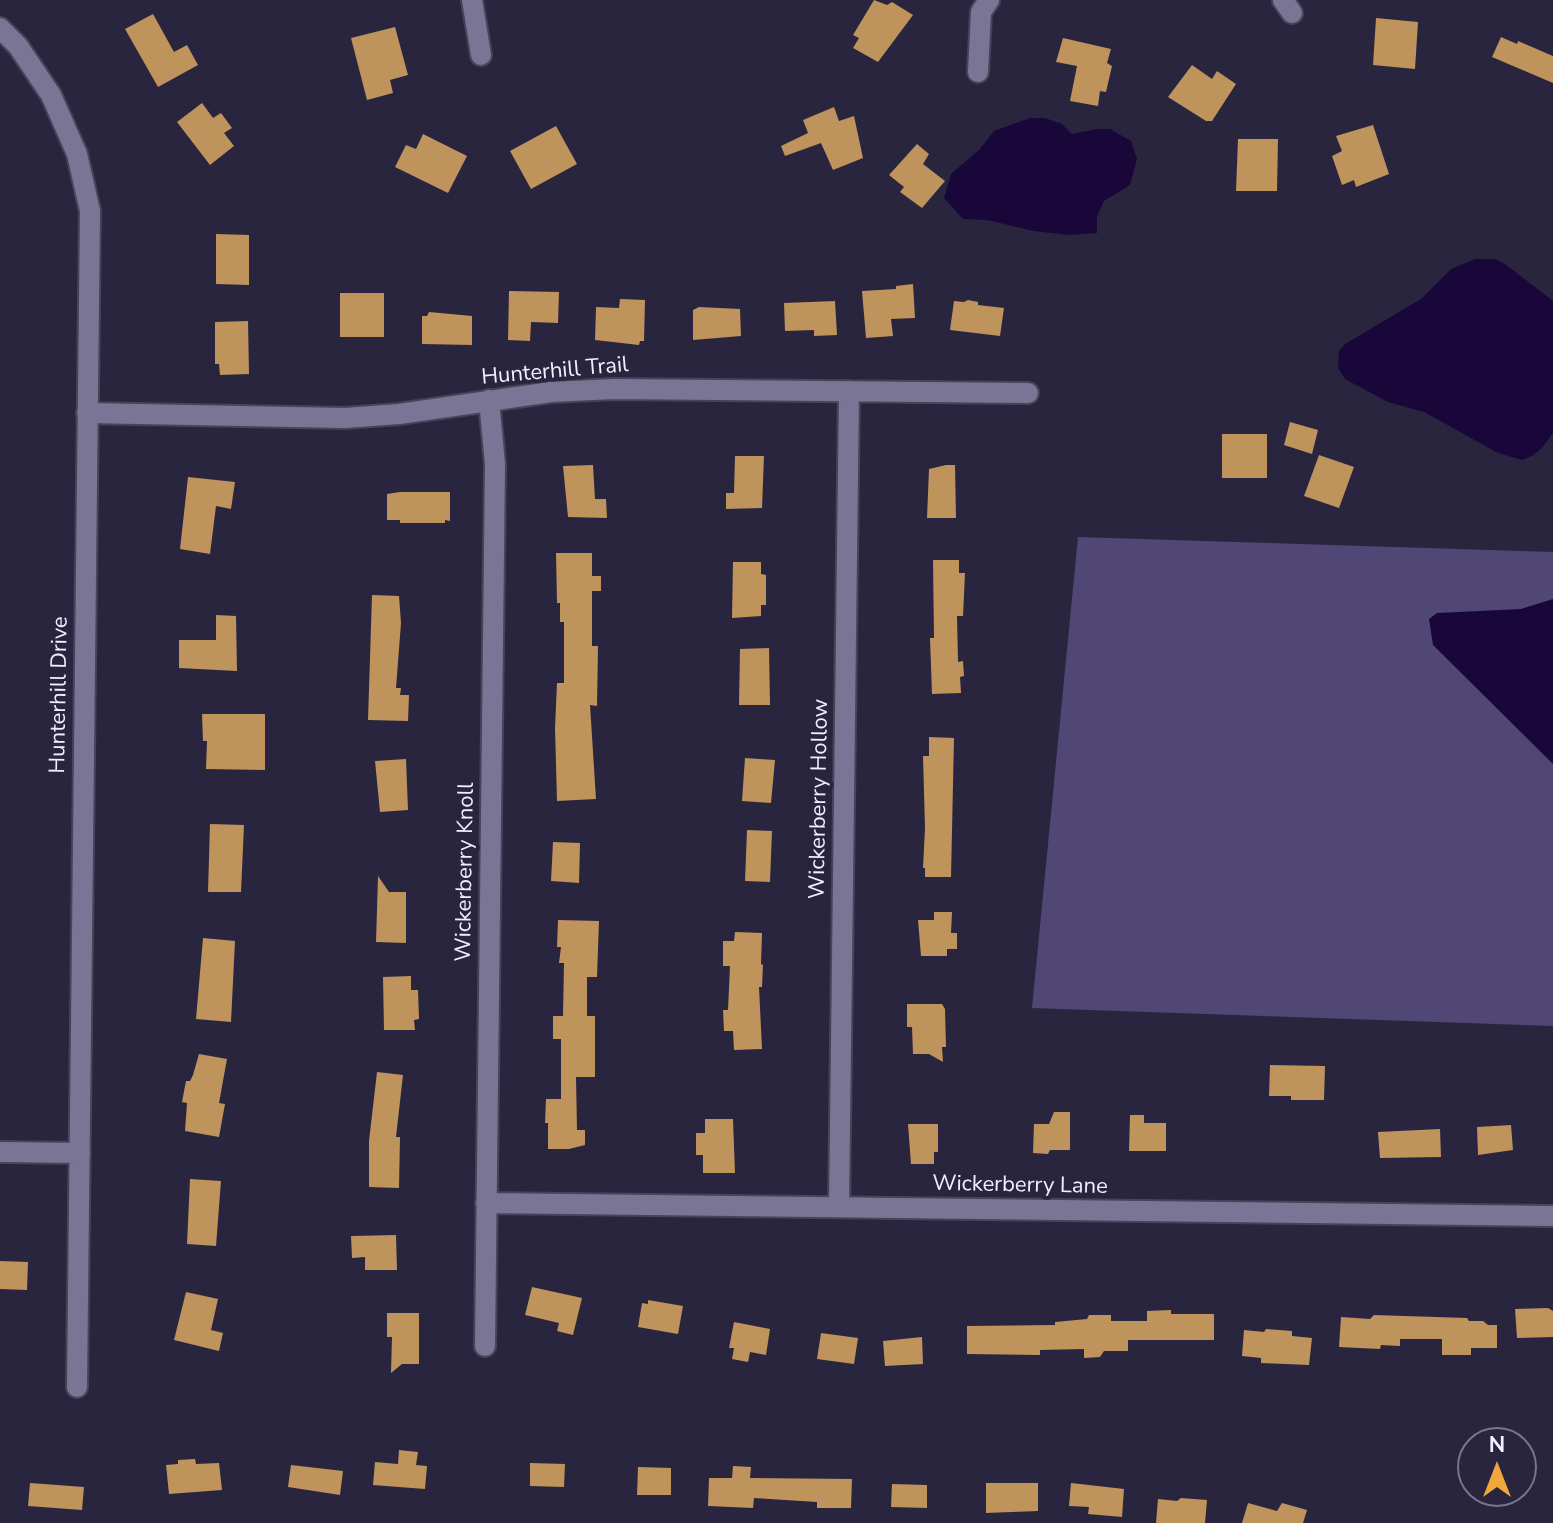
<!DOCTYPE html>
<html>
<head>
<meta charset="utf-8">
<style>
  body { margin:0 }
  #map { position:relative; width:1553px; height:1523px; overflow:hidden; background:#2a253f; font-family:"Nunito Sans",sans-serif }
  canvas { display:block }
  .north { position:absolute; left:1457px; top:1427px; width:80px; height:80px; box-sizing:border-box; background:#2a253f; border:2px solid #79758c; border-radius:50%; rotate:0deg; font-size:22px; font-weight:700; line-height:32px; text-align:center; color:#f0eeff }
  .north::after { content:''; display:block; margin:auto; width:28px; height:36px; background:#efa73e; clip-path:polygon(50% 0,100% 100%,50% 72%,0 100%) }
</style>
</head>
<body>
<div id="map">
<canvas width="1553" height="1523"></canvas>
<div class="north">N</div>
</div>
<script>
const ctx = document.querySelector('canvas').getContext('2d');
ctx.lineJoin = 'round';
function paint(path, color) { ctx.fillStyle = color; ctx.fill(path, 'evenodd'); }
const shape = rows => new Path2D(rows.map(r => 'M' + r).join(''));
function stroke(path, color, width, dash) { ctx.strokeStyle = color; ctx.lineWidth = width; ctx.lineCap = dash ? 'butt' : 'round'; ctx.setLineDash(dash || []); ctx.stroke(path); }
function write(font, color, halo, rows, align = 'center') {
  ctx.font = font + ' "Nunito Sans",sans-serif'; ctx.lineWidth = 8; ctx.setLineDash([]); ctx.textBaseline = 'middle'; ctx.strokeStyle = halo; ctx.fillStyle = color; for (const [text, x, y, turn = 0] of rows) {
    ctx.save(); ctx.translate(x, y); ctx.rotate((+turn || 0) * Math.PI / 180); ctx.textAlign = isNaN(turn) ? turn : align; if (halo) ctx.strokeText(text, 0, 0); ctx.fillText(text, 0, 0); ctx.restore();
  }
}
const green = shape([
  [1078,537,1553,552,1553,1026,1032,1008]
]);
const water = shape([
  [1030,118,1045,118,1062,124,1072,134,1097,129,1110,129,1131,141,1137,159,1130,185,1104,201,1097,216,1097,233,1068,235,1034,231,987,220,963,219,944,198,951,174,980,149,994,131],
  [1475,259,1495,259,1505,264,1553,301,1553,433,1542,448,1532,456,1522,460,1498,453,1424,412,1388,402,1345,379,1338,368,1339,351,1345,344,1421,299,1451,269],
  [1553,599,1553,764,1433,645,1429,619,1437,613,1521,609]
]);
const building = shape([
  [874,0,887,5,892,2,913,15,878,62,853,48,859,38,853,35],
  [153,14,174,52,187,45,198,65,158,87,125,29],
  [1376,18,1418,22,1415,69,1373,65],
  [395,27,408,75,390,80,393,93,367,100,351,38],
  [1501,37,1517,44,1518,41,1553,56,1553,83,1492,57],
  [1063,38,1111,49,1107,63,1112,66,1106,92,1100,91,1098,106,1070,101,1077,66,1056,62],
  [1192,65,1212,79,1217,71,1236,84,1212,121,1206,121,1168,97],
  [202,103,213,118,221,113,232,128,224,133,234,146,210,165,177,122],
  [834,107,839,121,854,116,863,158,833,170,821,143,785,156,781,146,808,133,803,120],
  [1373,125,1389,174,1356,187,1354,180,1342,185,1332,156,1342,151,1336,136],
  [556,126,577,164,531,189,510,151],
  [423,134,467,156,448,193,395,167,406,145,416,149],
  [1238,139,1278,139,1277,191,1236,191],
  [917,144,929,154,923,164,945,181,922,208,900,192,904,187,889,175],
  [216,234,249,235,249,285,216,284],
  [913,284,915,318,891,319,893,336,866,338,862,291,896,289,896,286],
  [509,291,559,292,558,323,531,322,530,341,508,340],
  [340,293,384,293,384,337,340,337],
  [620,299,645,300,644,341,640,341,639,345,595,340,596,307,619,308],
  [968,300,978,302,978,305,1004,308,1000,336,950,330,954,301,964,302],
  [835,301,837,335,814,336,814,330,785,331,784,303],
  [699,307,740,309,741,336,693,340,693,310],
  [429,312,472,316,472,345,422,344,422,316,427,316],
  [248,321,249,374,220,375,219,364,215,364,215,322],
  [1290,422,1318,430,1312,454,1284,445],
  [1222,434,1267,434,1267,478,1222,478],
  [1319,455,1354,467,1339,508,1304,496],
  [735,456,764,456,762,508,726,509,726,493,734,493],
  [593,465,595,499,606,499,607,518,568,517,563,466],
  [946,465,955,465,956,518,927,518,929,469],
  [188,477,235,482,231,509,216,506,210,554,180,549],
  [400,492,450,492,450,521,445,520,445,523,400,523,400,520,387,520,387,494],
  [556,553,592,553,592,576,601,576,601,591,592,591,592,646,598,646,597,706,590,705,596,799,557,801,555,728,557,683,564,683,564,622,560,622,560,603,557,603],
  [933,560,959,560,959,573,965,573,963,616,957,616,958,662,963,661,964,676,960,677,961,693,932,694,930,638,934,638],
  [733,562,761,562,761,574,766,575,766,605,761,605,761,616,732,618],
  [372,595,399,596,401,623,396,688,401,688,400,695,409,695,408,721,368,720],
  [216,615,236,616,237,671,179,668,179,640,216,640],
  [769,648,770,705,739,705,740,649],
  [202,714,265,714,265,770,206,769,207,741,203,741],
  [929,737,954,738,951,877,925,877,925,868,923,868,925,828,923,756,929,756],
  [745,758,775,760,771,803,742,801],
  [406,759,408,810,380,812,375,761],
  [210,824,244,825,241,892,208,892],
  [747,830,772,831,770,882,745,881],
  [553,842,580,843,579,883,551,881],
  [378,876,389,892,406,892,406,943,376,942],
  [934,912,952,912,951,933,957,933,957,949,947,949,947,956,921,956,918,920,934,920],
  [558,920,599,921,597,977,587,977,587,1016,595,1016,595,1077,576,1077,577,1130,585,1130,585,1145,569,1149,548,1149,548,1123,545,1123,546,1099,561,1099,561,1039,553,1039,553,1016,563,1016,564,963,559,963,561,947,557,947],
  [735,932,762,933,761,964,763,965,762,987,759,987,762,1049,734,1050,733,1031,724,1031,723,1010,728,1010,730,966,723,966,723,941,734,941],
  [203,938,235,941,231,1022,196,1019],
  [411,976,411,990,418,990,419,1019,414,1020,415,1030,384,1030,383,977],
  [907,1004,942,1004,945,1009,946,1047,942,1047,943,1062,929,1054,913,1054,912,1027,907,1027],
  [199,1054,227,1059,219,1103,225,1104,219,1137,185,1131,187,1103,182,1102,186,1081,190,1081,193,1075],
  [1270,1065,1325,1066,1324,1100,1291,1100,1291,1096,1269,1096],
  [377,1072,403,1075,396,1137,400,1137,399,1188,369,1187,369,1141],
  [1054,1112,1070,1112,1070,1150,1050,1150,1048,1154,1033,1153,1034,1124,1049,1124],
  [1130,1115,1144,1115,1144,1123,1166,1123,1166,1151,1129,1151],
  [705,1119,733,1119,735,1173,703,1173,703,1155,696,1155,696,1133,705,1133],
  [908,1124,938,1124,938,1152,934,1152,934,1164,911,1164],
  [1511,1125,1513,1150,1478,1155,1477,1127],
  [1440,1129,1441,1157,1380,1158,1378,1132],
  [190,1179,221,1181,216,1246,187,1244],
  [396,1235,397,1270,365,1270,365,1257,352,1258,351,1236],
  [0,1261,28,1262,27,1290,0,1289],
  [532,1287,582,1298,573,1335,557,1331,559,1323,525,1315],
  [186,1292,218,1299,211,1330,223,1333,219,1351,174,1340],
  [648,1300,683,1306,678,1334,638,1327,642,1303,648,1304],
  [1548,1308,1553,1311,1553,1337,1517,1338,1515,1309],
  [1171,1310,1171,1314,1214,1314,1214,1340,1128,1340,1128,1351,1104,1351,1100,1357,1084,1358,1084,1349,1040,1350,1040,1355,967,1354,967,1326,1055,1325,1055,1322,1087,1319,1089,1315,1111,1315,1111,1321,1147,1321,1147,1311],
  [387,1313,419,1313,419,1364,402,1364,391,1373,392,1337,387,1337],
  [1374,1315,1467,1318,1469,1321,1483,1321,1488,1325,1497,1325,1497,1348,1471,1348,1471,1355,1442,1355,1442,1339,1400,1339,1400,1346,1381,1345,1380,1349,1339,1347,1341,1317,1370,1319],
  [734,1322,770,1329,766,1355,750,1352,748,1362,732,1359,734,1348,729,1348],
  [1266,1329,1292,1331,1292,1336,1312,1338,1309,1365,1261,1363,1261,1358,1242,1356,1244,1330,1264,1332],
  [821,1333,858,1338,854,1364,817,1359],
  [922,1337,923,1364,885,1366,883,1341],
  [399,1450,418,1452,416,1465,427,1466,425,1489,373,1485,375,1462,398,1464],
  [195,1459,196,1464,219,1463,222,1490,169,1494,166,1465,178,1464,178,1460],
  [530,1463,565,1464,564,1487,530,1486],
  [291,1465,343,1471,340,1495,288,1487],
  [733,1466,751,1467,750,1478,852,1479,851,1508,817,1508,817,1502,754,1498,753,1508,708,1506,709,1478,732,1478],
  [638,1467,671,1468,671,1495,637,1495],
  [30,1483,84,1487,82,1510,28,1506],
  [986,1483,1038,1483,1038,1511,986,1513],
  [1071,1483,1124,1489,1122,1517,1088,1514,1089,1507,1069,1506],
  [892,1484,927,1485,927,1508,891,1507],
  [1181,1498,1207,1500,1205,1523,1156,1523,1158,1499,1177,1501],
  [1248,1503,1277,1511,1282,1503,1307,1510,1303,1523,1242,1523]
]);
const minor = shape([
  [472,0,481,55],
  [1283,0,1292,13],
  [0,28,18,46,51,95,77,154,90,211,77,1387],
  [978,72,981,12,989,0],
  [87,413,345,418,399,414,551,392,614,389,1028,393],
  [0,1152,80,1153],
  [486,1203,1553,1216],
  [839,1207,849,391],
  [485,1346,495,464,489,400]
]);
const streetNames = [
  ["Hunterhill Trail",555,372,-5],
  ["Hunterhill Drive",60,695,-89],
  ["Wickerberry Hollow",820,799,-89],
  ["Wickerberry Knoll",466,872,-89],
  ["Wickerberry Lane",1020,1186,1]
];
paint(green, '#514775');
paint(water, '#190739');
paint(building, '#bf935c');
stroke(minor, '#484359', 24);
stroke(minor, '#7a7594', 20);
write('22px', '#f0eeff', '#2a253f', streetNames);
</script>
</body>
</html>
